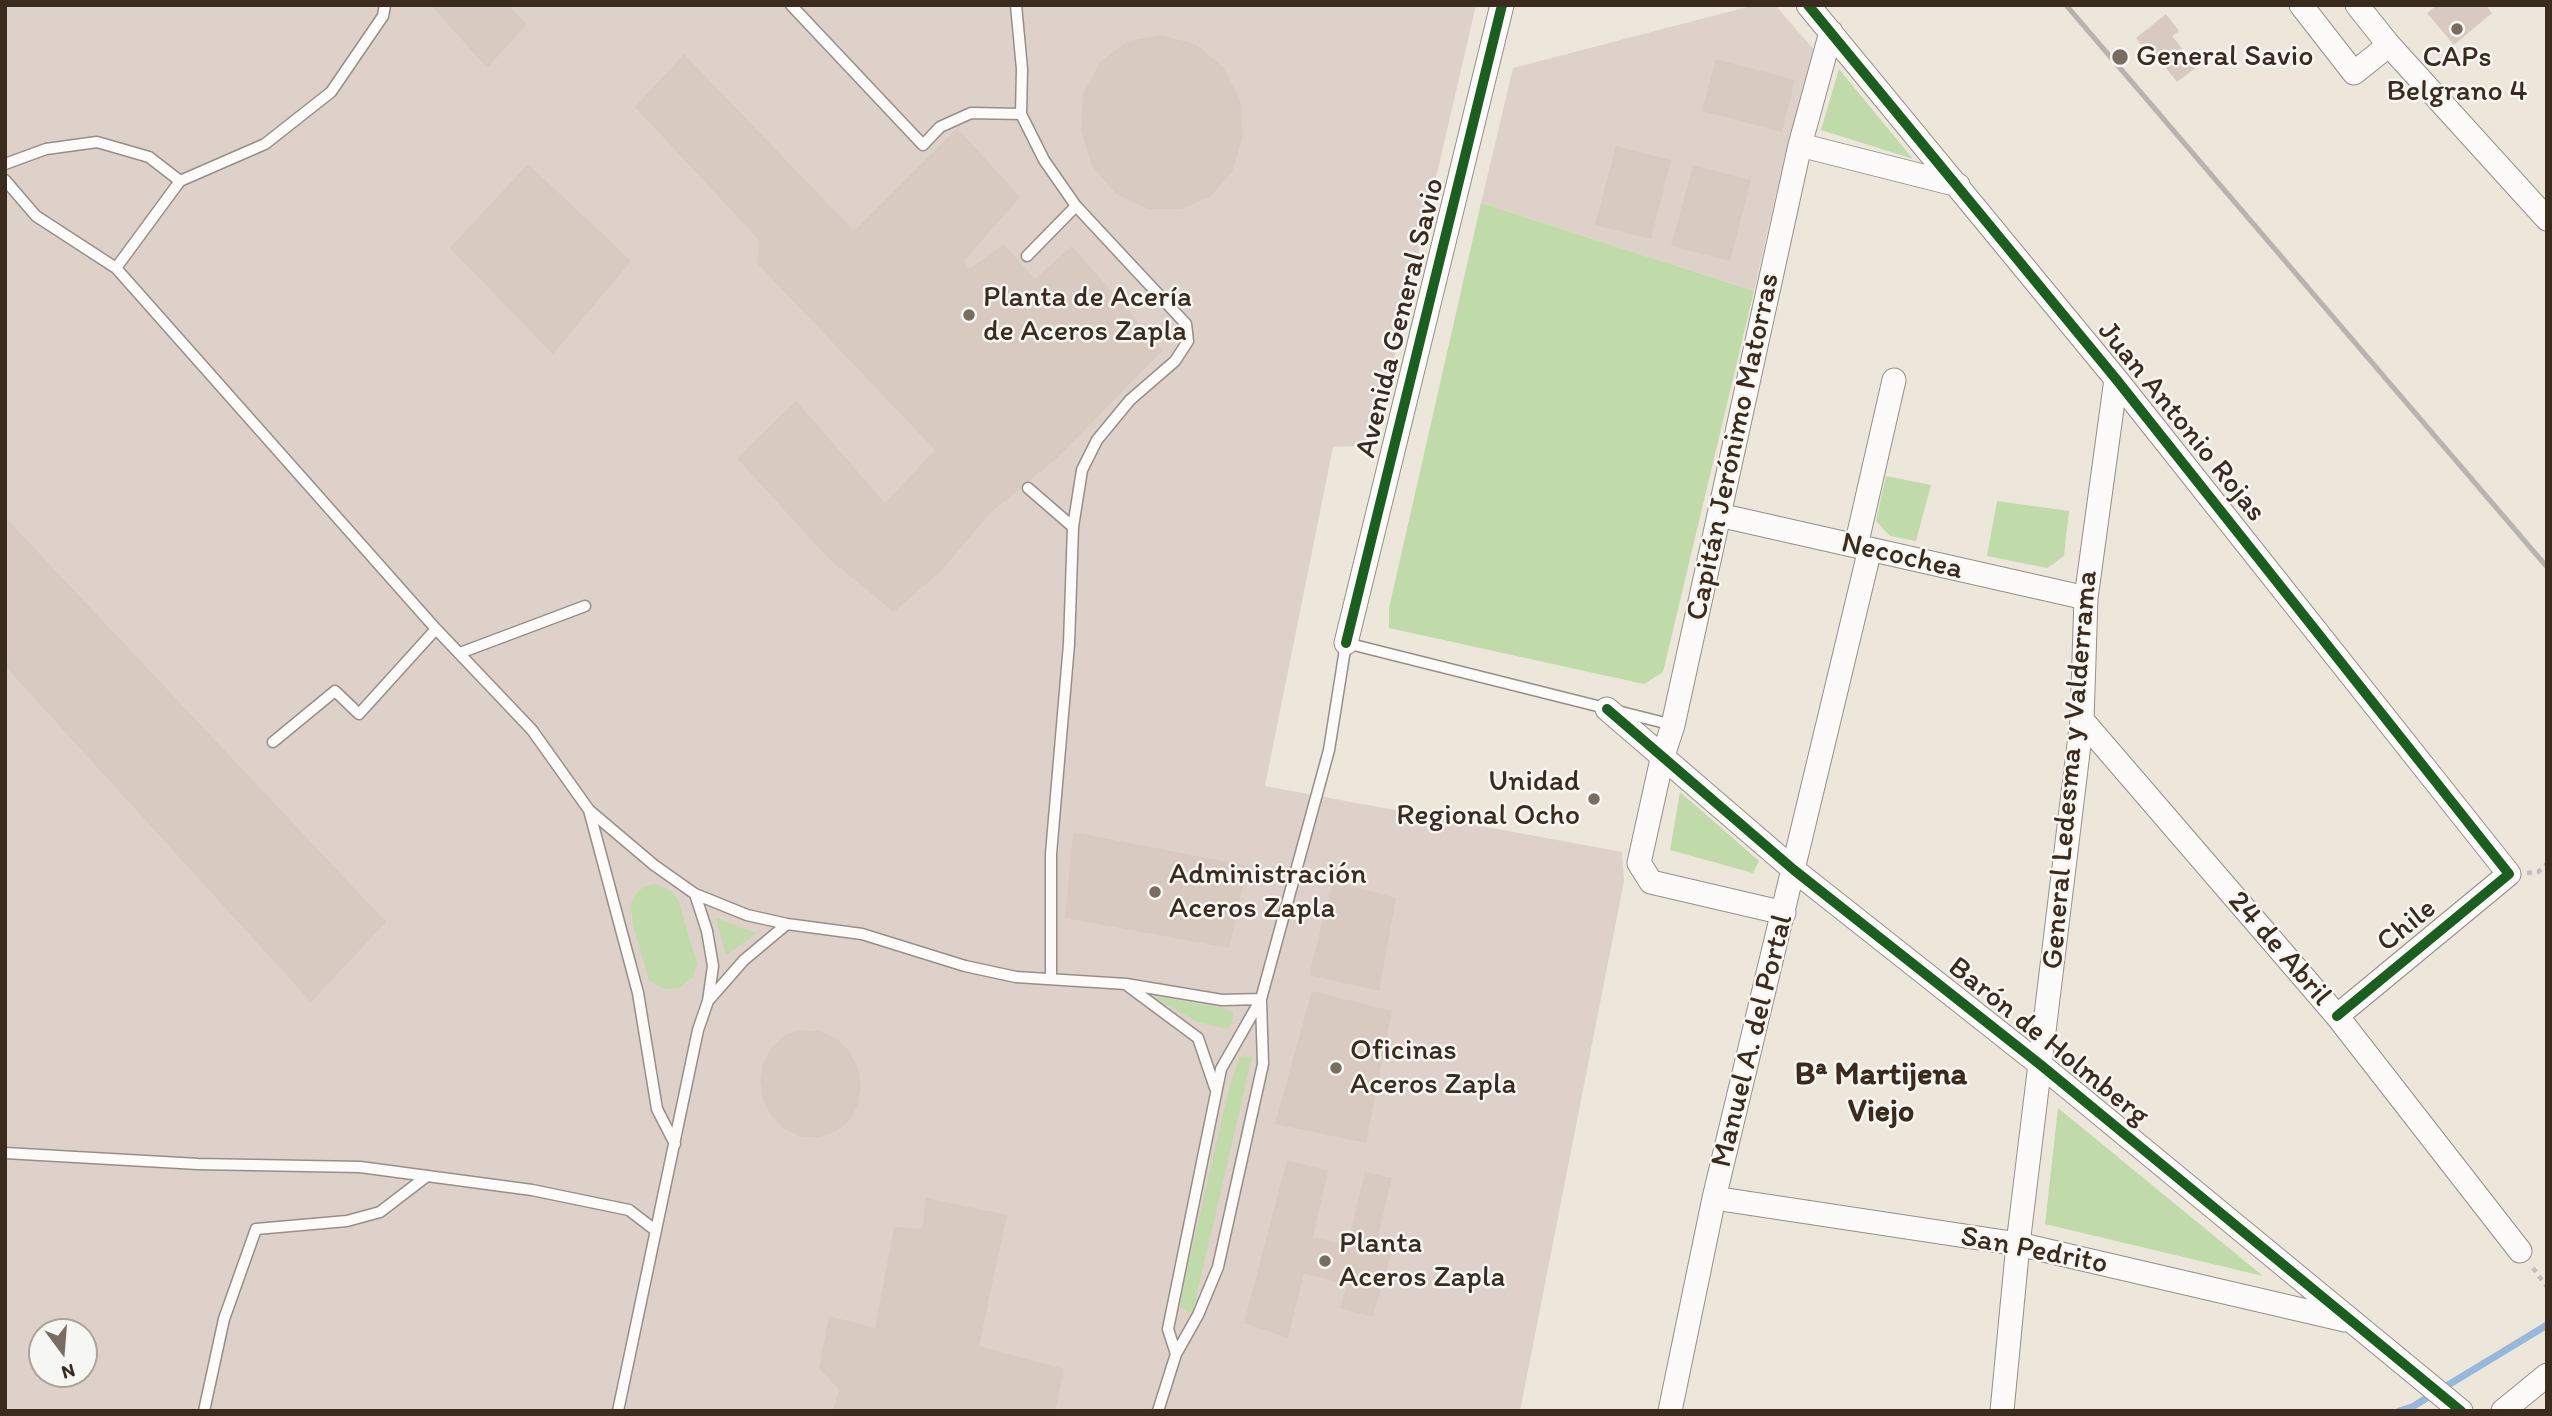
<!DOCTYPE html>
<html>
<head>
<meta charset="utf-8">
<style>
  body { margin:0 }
  #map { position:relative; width:2552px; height:1416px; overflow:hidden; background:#ede6db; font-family:Itim,sans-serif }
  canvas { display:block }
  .frame { position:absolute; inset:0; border:7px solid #3b2a1e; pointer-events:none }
  .north { position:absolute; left:28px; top:1318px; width:70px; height:70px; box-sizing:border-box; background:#f6f6f2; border:2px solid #aba49d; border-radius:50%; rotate:164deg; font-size:19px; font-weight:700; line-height:28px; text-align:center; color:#3b2a1e }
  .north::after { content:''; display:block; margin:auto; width:24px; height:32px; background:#796c60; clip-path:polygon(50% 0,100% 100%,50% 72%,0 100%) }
</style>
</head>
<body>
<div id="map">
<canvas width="2552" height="1416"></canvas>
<div class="frame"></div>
<div class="north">N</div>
</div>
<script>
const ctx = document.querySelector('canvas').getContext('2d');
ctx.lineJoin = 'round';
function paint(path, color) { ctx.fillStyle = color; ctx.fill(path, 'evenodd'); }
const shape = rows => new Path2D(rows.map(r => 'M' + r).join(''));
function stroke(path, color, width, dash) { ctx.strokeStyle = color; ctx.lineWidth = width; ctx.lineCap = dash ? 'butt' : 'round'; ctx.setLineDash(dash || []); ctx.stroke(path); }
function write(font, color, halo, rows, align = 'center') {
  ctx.font = font + ' Itim,sans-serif'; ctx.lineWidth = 5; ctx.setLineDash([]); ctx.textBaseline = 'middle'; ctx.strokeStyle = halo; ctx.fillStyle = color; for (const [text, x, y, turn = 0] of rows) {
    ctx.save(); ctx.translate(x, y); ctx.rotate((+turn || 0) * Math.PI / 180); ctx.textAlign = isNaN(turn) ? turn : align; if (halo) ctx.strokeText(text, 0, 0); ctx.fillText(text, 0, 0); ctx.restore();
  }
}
const industrial = shape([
  [5,5,1476,5,1374,445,1333,447,1265,786,1622,852,1624,881,1520,1411,5,1411],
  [42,1332,84,1332,84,1374,42,1374],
  [1755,5,1775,5,1815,51,1793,137,1789,137,1754,291,1481,203,1513,68]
]);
const green = shape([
  [1839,69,1913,159,1821,130],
  [1481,203,1754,291,1663,672,1644,684,1389,628,1389,608],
  [1886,476,1931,485,1916,541,1890,536,1876,521],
  [1997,501,2069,511,2064,556,2047,568,1987,556],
  [1680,792,1759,861,1753,873,1670,850],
  [655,884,670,890,678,899,697,964,693,977,679,988,663,989,649,980,633,925,631,903,636,894,643,887],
  [716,918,736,926,757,933,726,955],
  [1151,996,1224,1008,1233,1012,1232,1024,1227,1029,1198,1022],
  [1243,1056,1252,1057,1196,1298,1193,1312,1188,1312,1180,1307,1184,1283,1228,1093,1239,1058],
  [2058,1108,2263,1276,2045,1224]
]);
const stream = shape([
  [2399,1411,2412,1407,2547,1325]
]);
const building = shape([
  [431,5,508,5,527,24,487,68],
  [2437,5,2486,5,2492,13,2454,45,2427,13],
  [2166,14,2179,31,2172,36,2187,55,2195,48,2205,61,2177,82,2147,44,2142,46,2136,38],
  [1161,35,1195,44,1223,67,1240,100,1243,137,1232,172,1211,196,1182,209,1148,209,1116,194,1092,166,1081,131,1083,94,1100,62,1128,41],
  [684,54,854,231,957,128,1020,197,964,261,969,269,1004,244,1035,279,1072,246,1163,350,1057,458,989,514,943,569,894,612,828,558,737,458,796,401,885,503,935,450,757,263,760,241,635,107],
  [1716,59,1795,80,1782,132,1702,111],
  [1616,146,1671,160,1651,239,1595,225],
  [528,164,631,261,553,354,450,248],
  [1693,165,1751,180,1730,261,1671,246],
  [5,517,386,922,311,1002,5,666],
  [1073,832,1248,866,1229,948,1065,918],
  [1333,881,1396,898,1379,991,1309,975],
  [1312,991,1392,1011,1366,1143,1275,1124],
  [802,1030,819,1031,836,1038,849,1051,858,1068,861,1087,858,1105,849,1121,835,1132,819,1137,801,1137,785,1129,771,1116,763,1100,760,1081,763,1063,772,1047,785,1035],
  [1287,1160,1328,1171,1313,1237,1357,1248,1361,1236,1350,1233,1365,1172,1392,1178,1377,1239,1394,1244,1373,1317,1340,1308,1347,1284,1304,1274,1288,1338,1244,1323],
  [926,1198,1007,1215,979,1346,1064,1369,1055,1411,833,1411,839,1390,819,1368,829,1316,875,1328,894,1227,922,1229]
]);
const path = shape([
  [2527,873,2538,872,2547,864],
  [2533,1268,2547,1287]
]);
const lane = shape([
  [791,5,923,145,940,127,971,113,1021,114,1044,160,1076,206],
  [1016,5,1022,69,1021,114],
  [5,164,46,149,97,142,149,157,180,181],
  [5,180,36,216,116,268,436,629],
  [1027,256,1076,206,1186,324,1188,341,1175,361,1130,400,1097,440,1082,470,1073,527],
  [116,268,180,181,265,144,331,92,383,16,385,5],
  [1028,488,1073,527,1069,644,1051,854,1051,979],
  [460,653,585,606],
  [273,742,335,691,359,714,436,629,532,730,589,810,654,865,695,894,747,915,787,924],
  [589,810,638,993,657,1109,675,1144],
  [1128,986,1198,1038,1215,1088],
  [708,1001,744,960,787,924,862,934,965,966,1016,977,1126,984,1222,1000,1261,999],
  [5,1153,198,1164,360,1167,532,1190,629,1210,655,1230],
  [1176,1354,1168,1329,1221,1069,1261,999,1329,750,1346,643,1673,725],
  [204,1411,224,1319,256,1229,347,1221,380,1212,427,1176],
  [618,1411,698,1030,708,1001,713,966,707,931,695,894],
  [1158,1411,1176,1354,1198,1315,1218,1267,1263,1064,1261,1001]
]);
const street = shape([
  [1808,5,2116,379,2509,874,2337,1016],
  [2301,5,2354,73,2389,45],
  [2357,5,2389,45,2547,219],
  [1800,145,1958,185],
  [1719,515,2086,598],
  [1856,546,1894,380],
  [1346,643,1502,5],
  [1607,709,1794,870,2042,1066,2461,1411],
  [2082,720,2337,1016,2520,1251],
  [1784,913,1651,882,1639,863,1662,759,1673,725,1800,145,1831,32],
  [1714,1198,2018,1244,2345,1320],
  [1670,1411,1714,1198,1870,549],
  [2002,1411,2018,1244,2082,720,2086,598,2116,379],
  [2503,1411,2547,1375]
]);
const rail = shape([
  [2066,5,2547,567]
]);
const cycleway = shape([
  [1808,5,2116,379,2509,874,2337,1016],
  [1346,643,1502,5],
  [1607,709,1794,870,2042,1066,2461,1411]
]);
const markers = [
  [2457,29,7,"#796c60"],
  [2120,57,9,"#796c60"],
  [969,315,7,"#796c60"],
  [1594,799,7,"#796c60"],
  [1155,892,7,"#796c60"],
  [1336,1068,7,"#796c60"],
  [1325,1261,7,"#796c60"]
];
const poiNames = [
  ["General Savio",2136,57],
  ["CAPs",2457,58,"center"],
  ["Belgrano 4",2457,92,"center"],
  ["Planta de Acería",983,298],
  ["de Aceros Zapla",983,332],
  ["Unidad",1580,782,"right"],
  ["Regional Ocho",1580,816,"right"],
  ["Administración",1169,875],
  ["Aceros Zapla",1169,909],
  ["Oficinas",1350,1051],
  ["Aceros Zapla",1350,1085],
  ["Planta",1339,1244],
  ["Aceros Zapla",1339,1278]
];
const streetNames = [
  ["Avenida General Savio",1401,318,-76],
  ["Juan Antonio Rojas",2181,422,51],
  ["Capitán Jerónimo Matorras",1734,447,-78],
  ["Necochea",1902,557,13],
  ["General Ledesma y Valderrama",2071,770,-85],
  ["Chile",2407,926,-39],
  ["24 de Abril",2279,949,49],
  ["Manuel A. del Portal",1753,1041,-76],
  ["Barón de Holmberg",2048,1042,39],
  ["San Pedrito",2034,1251,11]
];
const neighbourhoodNames = [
  ["Bª Martijena",1881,1076],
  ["Viejo",1881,1113]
];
paint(industrial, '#ded1ca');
paint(green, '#c1daa9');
stroke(stream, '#97b7dc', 7);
paint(building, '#d8cac1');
stroke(lane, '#958f87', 13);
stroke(street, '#958f87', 25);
stroke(path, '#c0bdba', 4.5, [5, 5]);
stroke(lane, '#fcfbfa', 10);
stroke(street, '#fcfbfa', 23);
stroke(rail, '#b7b4b0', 5);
stroke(cycleway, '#1b5e20', 10);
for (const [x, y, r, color] of markers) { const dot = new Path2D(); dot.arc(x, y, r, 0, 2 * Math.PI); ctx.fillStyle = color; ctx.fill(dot); stroke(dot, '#f6f6f2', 2.5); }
write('30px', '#3b2a1e', '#f6f6f2', poiNames, 'left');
write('30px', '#3b2a1e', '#f6f6f2', streetNames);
write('bold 32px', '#3b2a1e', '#f6f6f2', neighbourhoodNames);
</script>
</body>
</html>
